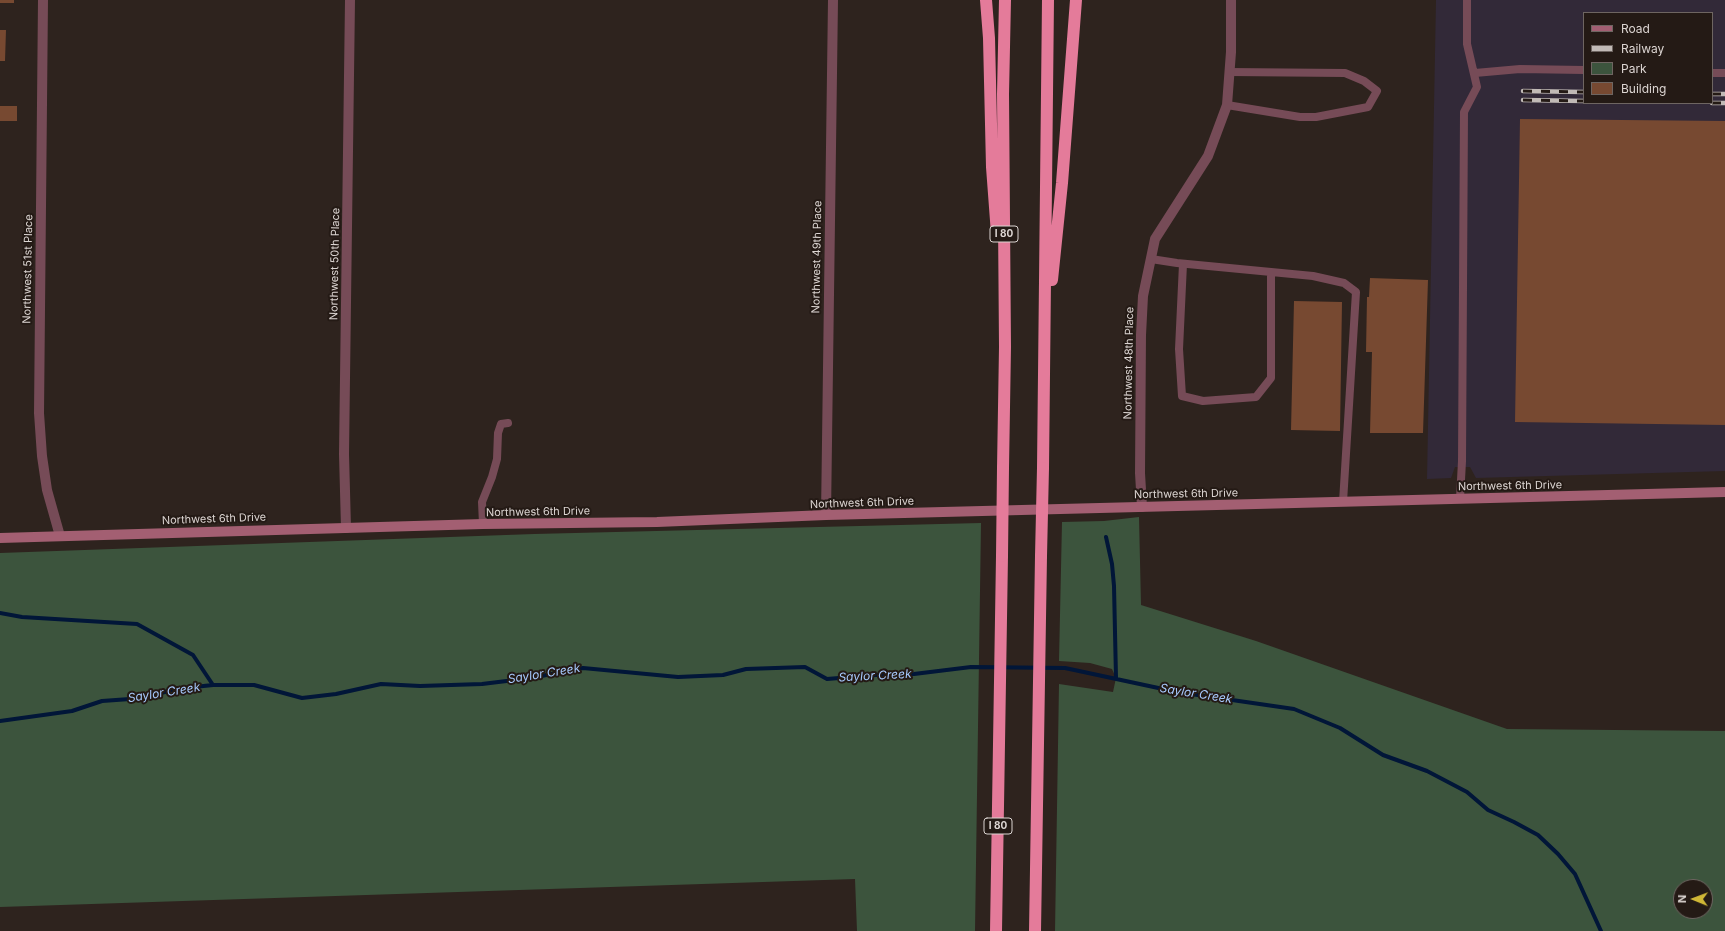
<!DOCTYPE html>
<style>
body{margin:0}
#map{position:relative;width:1725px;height:931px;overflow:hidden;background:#2e231e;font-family:Inter,sans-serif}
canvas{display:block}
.legend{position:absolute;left:1583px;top:12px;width:130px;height:92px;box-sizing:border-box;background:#241a15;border:1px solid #6e6561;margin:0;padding:5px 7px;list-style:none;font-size:12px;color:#dcd5d2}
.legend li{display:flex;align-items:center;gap:8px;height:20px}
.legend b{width:20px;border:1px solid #6e6561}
.north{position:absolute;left:1673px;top:879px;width:40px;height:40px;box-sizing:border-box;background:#241a15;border:1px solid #6e6561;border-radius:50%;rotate:271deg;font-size:11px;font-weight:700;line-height:16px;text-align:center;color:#dcd5d2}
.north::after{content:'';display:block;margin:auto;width:14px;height:18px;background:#d0b736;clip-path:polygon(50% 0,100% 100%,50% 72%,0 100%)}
</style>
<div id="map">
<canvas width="1725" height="931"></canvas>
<ul class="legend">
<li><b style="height:5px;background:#a35f72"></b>Road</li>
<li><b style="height:5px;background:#c1bab6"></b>Railway</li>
<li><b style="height:11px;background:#3c543d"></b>Park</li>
<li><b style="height:11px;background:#774931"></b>Building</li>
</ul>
<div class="north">N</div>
</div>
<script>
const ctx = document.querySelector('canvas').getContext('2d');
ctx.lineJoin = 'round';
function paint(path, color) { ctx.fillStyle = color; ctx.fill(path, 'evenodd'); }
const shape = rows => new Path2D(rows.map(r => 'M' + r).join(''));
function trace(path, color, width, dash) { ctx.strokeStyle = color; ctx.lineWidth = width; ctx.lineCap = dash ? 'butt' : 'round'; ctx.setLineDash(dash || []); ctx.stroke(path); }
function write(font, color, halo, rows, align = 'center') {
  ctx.font = font + ' Inter,sans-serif'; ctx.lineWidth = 4; ctx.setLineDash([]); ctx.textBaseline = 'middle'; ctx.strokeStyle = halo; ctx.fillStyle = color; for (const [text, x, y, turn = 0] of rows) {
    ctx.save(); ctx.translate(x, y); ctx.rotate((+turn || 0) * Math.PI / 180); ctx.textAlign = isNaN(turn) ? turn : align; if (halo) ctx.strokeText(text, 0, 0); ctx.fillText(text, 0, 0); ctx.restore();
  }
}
const industrial = shape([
 [1436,0,1725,0,1725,471,1476,478,1470,467,1455,467,1451,478,1427,479],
 [1584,13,1712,13,1712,103,1584,103]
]);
const green = shape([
 [1139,517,1141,605,1256,641,1507,729,1725,731,1725,931,1055,931,1059,684,1113,692,1116,678,1112,669,1090,663,1059,661,1062,522,1104,521],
 [1681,887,1705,887,1705,911,1681,911],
 [981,523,975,931,857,931,855,879,0,907,0,553,534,534]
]);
const stream = shape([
 [1106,537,1112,564,1114,586,1116,678],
 [0,613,22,617,137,624,193,655,213,685],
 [0,721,72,711,102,701,144,698,175,689,213,685,254,685,302,698,336,694,381,684,420,686,482,684,531,678,583,668,678,677,723,675,746,669,805,667,827,679,876,675,914,674,971,667,1065,668,1177,692,1294,709,1340,728,1383,755,1427,771,1467,792,1488,810,1514,822,1538,835,1558,854,1575,874,1601,931]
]);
const building = shape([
 [0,0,14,0,14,3,0,3],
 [0,30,6,30,5,61,0,61],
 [0,106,17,106,17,121,0,121],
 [1520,119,1725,121,1725,425,1515,422],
 [1370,278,1428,280,1423,433,1370,433,1372,352,1366,352,1367,297,1369,297],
 [1294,301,1342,302,1340,431,1291,430]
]);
const service = shape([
 [1475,73,1520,69,1584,70],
 [1712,73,1725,73],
 [1227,105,1300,117,1316,117,1368,107,1377,91,1364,81,1345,73,1229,72],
 [1151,259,1177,263,1313,276,1344,283,1356,292,1343,502],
 [1183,264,1179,349,1182,396,1203,401,1256,397,1271,378,1271,272],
 [1460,499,1462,461,1464,112,1477,87,1467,44,1467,0],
 [483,524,482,502,492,477,497,459,498,433,501,424,508,423]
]);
const minor = shape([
 [43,0,39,413,42,456,47,490,60,536],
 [1142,507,1140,473,1141,335,1143,296,1155,239,1208,156,1227,105,1231,52,1231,0],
 [826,515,833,0],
 [346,528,344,454,350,0]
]);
const secondary = shape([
 [0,538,483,524,657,522,826,515,1725,492]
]);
const motorway = shape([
 [986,0,989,38,992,167,997,234],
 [1052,280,1062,183,1076,0],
 [1003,468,1005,347,1003,94,1005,0],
 [1043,468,1048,0],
 [996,931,1002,556],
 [1035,931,1041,556]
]);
const rail = shape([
 [1523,91,1584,92],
 [1712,94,1725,94],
 [1523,100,1584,101],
 [1712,103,1725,103]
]);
const motorwayBridge = shape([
 [1002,556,1003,468],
 [1041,556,1043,468]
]);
const shields = [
 [1004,234,28],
 [998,826,28]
];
const shieldNames = [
 ["I 80",1004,234],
 ["I 80",998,826]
];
const streetNames = [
 ["Northwest 49th Place",817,257,-89],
 ["Northwest 50th Place",335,264,-89],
 ["Northwest 51st Place",28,269,-89],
 ["Northwest 48th Place",1129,363,-89],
 ["Northwest 6th Drive",1510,486,-1],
 ["Northwest 6th Drive",1186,494,-1],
 ["Northwest 6th Drive",862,503,-2],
 ["Northwest 6th Drive",538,512,-1],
 ["Northwest 6th Drive",214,519,-2]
];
const waterNames = [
 ["Saylor Creek",544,674,-9],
 ["Saylor Creek",875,676,-3],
 ["Saylor Creek",164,693,-9],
 ["Saylor Creek",1196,694,9]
];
paint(industrial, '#322938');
paint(green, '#3c543d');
trace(stream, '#011638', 4);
paint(building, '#774931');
trace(service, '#764b57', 8);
trace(minor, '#764b57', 10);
trace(secondary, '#a35f72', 10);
trace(motorway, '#e47b9a', 12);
trace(rail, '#c1bab6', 4.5);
trace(rail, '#241a15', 3, [9]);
trace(motorwayBridge, '#e47b9a', 12);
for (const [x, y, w] of shields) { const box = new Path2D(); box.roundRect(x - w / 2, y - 8, w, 16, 3); ctx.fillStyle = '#241a15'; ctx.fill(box); trace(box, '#dcd5d2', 1); }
write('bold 10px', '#dcd5d2', null, shieldNames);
write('11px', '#dcd5d2', '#241a15', streetNames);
write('italic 12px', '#a7cafe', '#241a15', waterNames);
</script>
